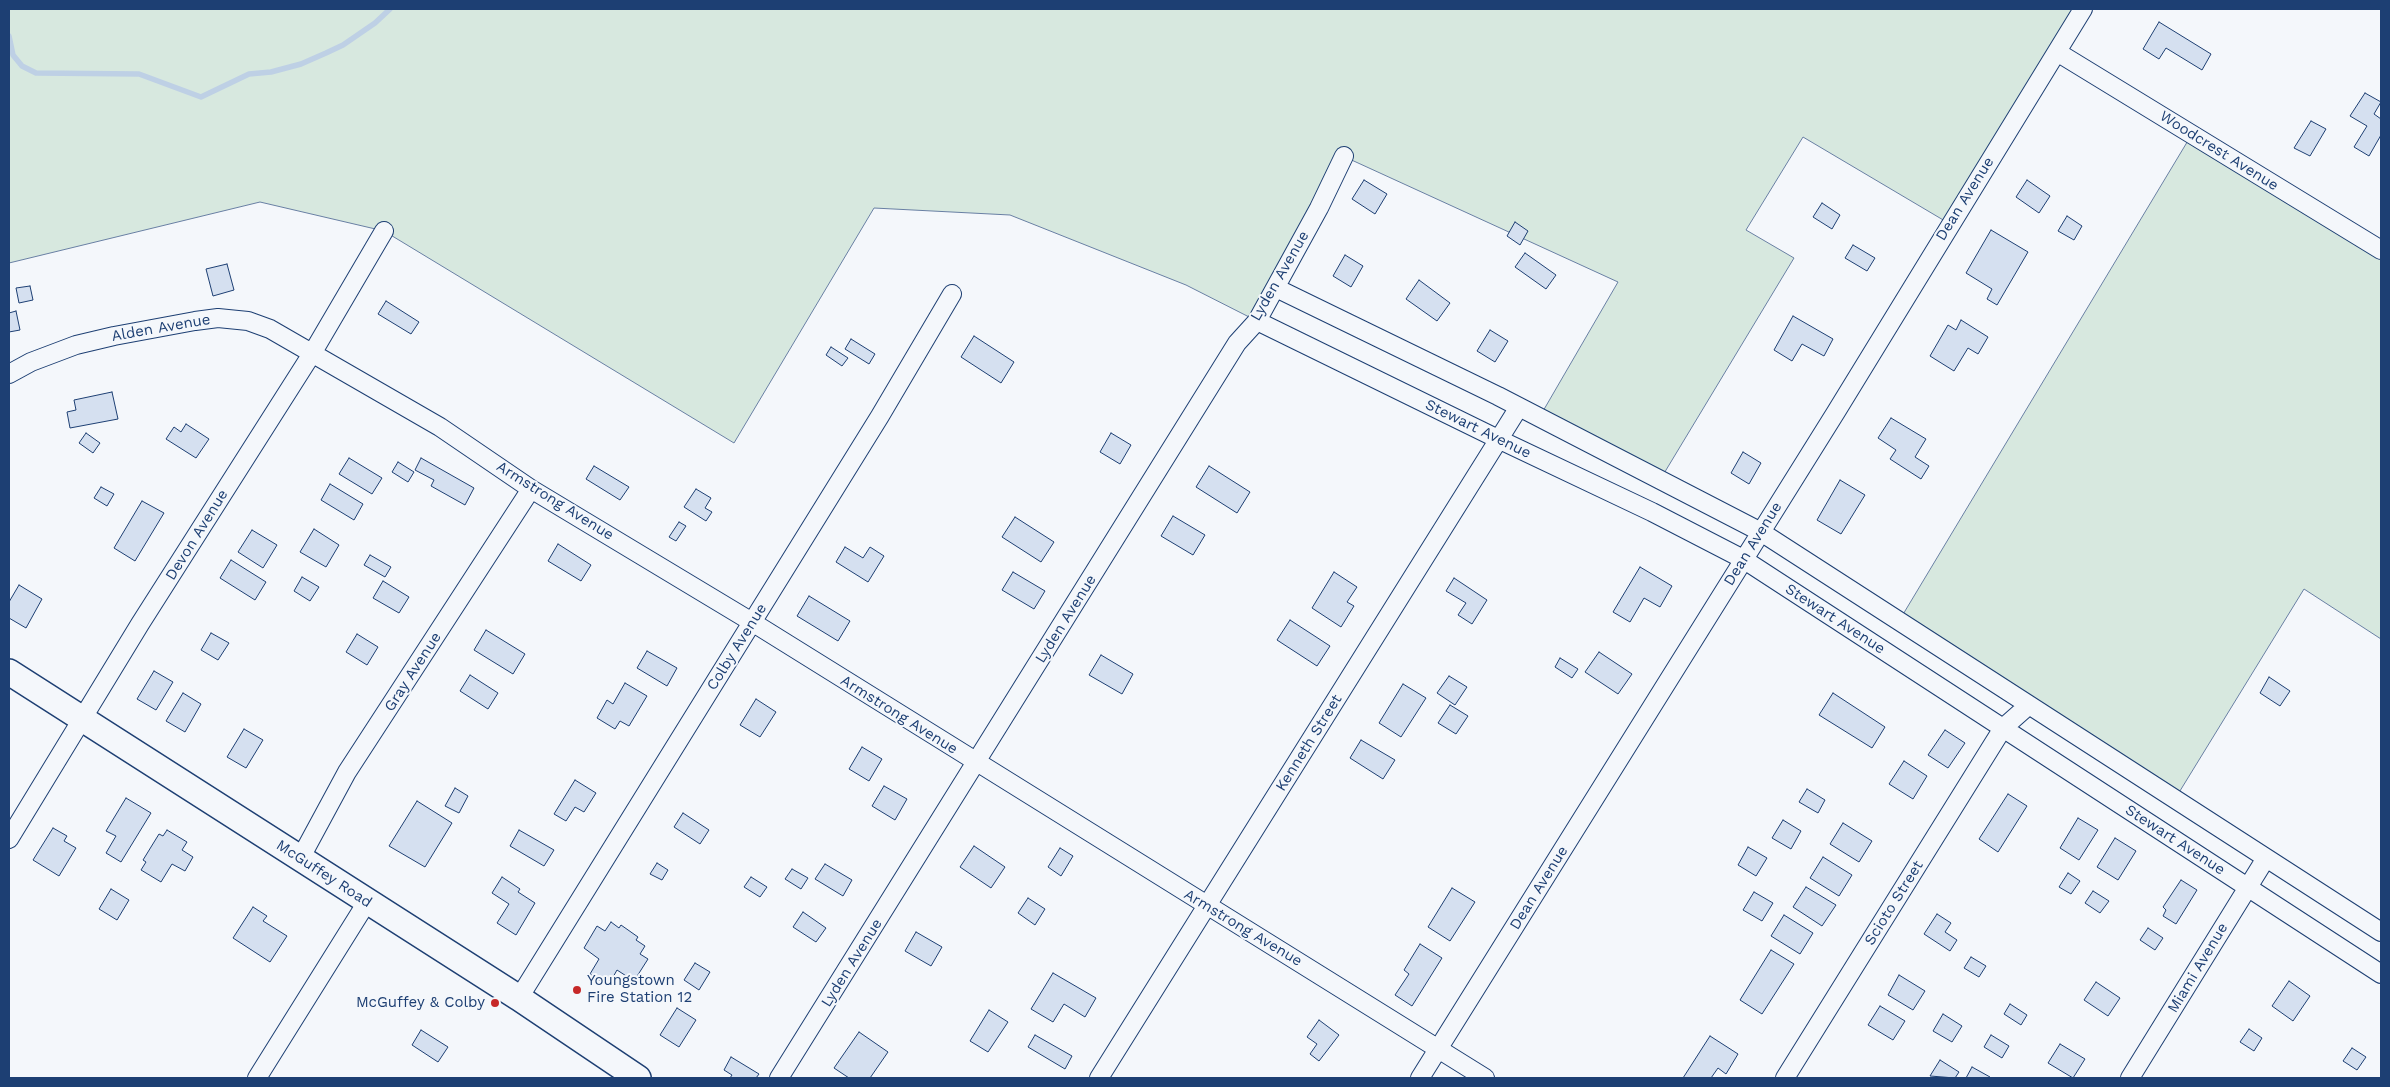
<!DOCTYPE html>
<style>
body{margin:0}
#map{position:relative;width:2390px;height:1087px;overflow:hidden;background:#f4f7fb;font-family:"Work Sans",sans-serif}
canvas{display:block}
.frame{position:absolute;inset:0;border:10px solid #1d3f73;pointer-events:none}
</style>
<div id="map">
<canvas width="2390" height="1087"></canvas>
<div class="frame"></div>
</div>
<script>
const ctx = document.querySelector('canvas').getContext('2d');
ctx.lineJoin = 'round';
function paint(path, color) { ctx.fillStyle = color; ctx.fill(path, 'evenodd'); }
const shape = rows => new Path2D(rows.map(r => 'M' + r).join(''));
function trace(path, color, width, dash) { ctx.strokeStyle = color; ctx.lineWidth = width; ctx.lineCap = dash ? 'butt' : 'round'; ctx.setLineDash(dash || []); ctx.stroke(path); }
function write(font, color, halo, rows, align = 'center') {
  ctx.font = font + ' "Work Sans",sans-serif'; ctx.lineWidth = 4; ctx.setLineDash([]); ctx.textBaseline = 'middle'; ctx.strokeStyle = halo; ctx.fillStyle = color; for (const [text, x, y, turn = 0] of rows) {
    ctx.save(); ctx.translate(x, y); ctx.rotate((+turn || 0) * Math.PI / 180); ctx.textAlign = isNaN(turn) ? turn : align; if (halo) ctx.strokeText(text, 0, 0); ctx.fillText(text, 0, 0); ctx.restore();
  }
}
const green = shape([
 [9,9,2083,9,1950,224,1803,137,1746,230,1794,258,1660,480,1539,418,1618,282,1345,157,1257,321,1186,285,1010,215,874,208,734,443,384,231,260,202,9,263,9,9],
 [2192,134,2381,250,2381,639,2304,589,2175,799,1899,621,2192,134]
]);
const stream = shape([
 [9,36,13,55,22,66,36,73,139,74,201,97,249,74,271,72,301,64,326,53,343,45,375,23,390,9]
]);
const building = shape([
 [2159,22,2211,54,2202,70,2166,48,2159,59,2143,49,2159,22],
 [2365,93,2381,102,2374,114,2381,119,2381,135,2369,156,2354,147,2367,126,2350,116,2365,93],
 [2311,121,2326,129,2310,156,2294,148,2311,121],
 [1364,180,1387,194,1375,214,1352,199,1364,180],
 [2027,180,2050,196,2039,213,2016,197,2027,180],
 [1822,203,1840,215,1832,229,1813,217,1822,203],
 [2067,216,2082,226,2074,240,2058,231,2067,216],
 [1515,222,1528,231,1520,245,1507,236,1515,222],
 [1991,230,2028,252,1997,305,1987,299,1992,289,1966,273,1991,230],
 [1853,245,1875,258,1867,271,1845,258,1853,245],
 [1525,253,1556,275,1546,289,1515,267,1525,253],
 [1345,255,1363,266,1351,287,1333,276,1345,255],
 [227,264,234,290,213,296,206,269,227,264],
 [1419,280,1450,303,1437,321,1406,299,1419,280],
 [30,286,33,300,19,303,16,288,30,286],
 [386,301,419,322,411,334,378,314,386,301],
 [16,311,20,330,9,332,9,313,16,311],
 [1793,316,1833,339,1824,356,1802,344,1792,361,1774,350,1793,316],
 [1961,320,1988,337,1978,354,1968,348,1954,371,1930,356,1948,325,1956,330,1961,320],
 [1490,330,1508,341,1495,362,1477,351,1490,330],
 [974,336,1014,362,1001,383,961,357,974,336],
 [851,339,875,354,869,364,845,349,851,339],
 [831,347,848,358,842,366,826,355,831,347],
 [112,392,118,419,70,428,67,412,76,410,74,400,112,392],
 [1891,418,1926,439,1915,457,1929,466,1921,479,1890,459,1896,450,1878,438,1891,418],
 [186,424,209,439,196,458,166,439,174,427,181,432,186,424],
 [86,433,100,443,93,453,79,443,86,433],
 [1111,433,1131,445,1120,464,1100,452,1111,433],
 [1743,452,1761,463,1749,484,1731,473,1743,452],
 [349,458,382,478,372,494,339,474,349,458],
 [421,458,474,488,465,505,431,486,434,480,415,470,421,458],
 [398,462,414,472,408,482,392,472,398,462],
 [594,466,629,487,620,500,586,479,594,466],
 [1209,466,1250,492,1237,513,1196,487,1209,466],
 [1840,480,1865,495,1841,534,1817,520,1840,480],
 [330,484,363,504,354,520,321,500,330,484],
 [101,487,114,494,107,506,94,498,101,487],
 [696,489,711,498,705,508,712,512,706,521,684,507,696,489],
 [142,501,164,513,135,561,114,548,142,501],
 [1173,516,1205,535,1193,555,1161,536,1173,516],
 [1015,517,1054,542,1041,562,1002,537,1015,517],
 [679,522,686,526,676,541,669,537,679,522],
 [314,529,339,545,326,567,300,552,314,529],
 [252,530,277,545,263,568,238,552,252,530],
 [558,544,591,565,581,581,548,561,558,544],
 [845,547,863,558,870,547,884,556,868,582,836,562,845,547],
 [370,555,391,567,385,577,364,565,370,555],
 [231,560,266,582,255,600,220,578,231,560],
 [1640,567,1672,586,1660,607,1644,598,1630,622,1613,612,1640,567],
 [1013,572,1045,591,1034,609,1002,590,1013,572],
 [1334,572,1357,587,1347,602,1354,606,1341,627,1312,608,1334,572],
 [302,577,319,587,310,601,294,591,302,577],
 [1454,578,1487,600,1472,624,1458,615,1466,603,1446,591,1454,578],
 [383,581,409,597,399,613,373,598,383,581],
 [19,585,42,599,26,628,9,618,9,602,19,585],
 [809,596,850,621,838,641,797,616,809,596],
 [1290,620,1330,646,1317,666,1277,640,1290,620],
 [486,630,525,654,513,674,474,650,486,630],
 [211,633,229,643,218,660,201,650,211,633],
 [357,634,378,647,367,665,346,652,357,634],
 [647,651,677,668,667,686,637,668,647,651],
 [1599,652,1632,674,1618,694,1585,672,1599,652],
 [1101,655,1133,674,1122,694,1089,675,1101,655],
 [1560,658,1578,669,1572,678,1555,667,1560,658],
 [154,671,173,682,156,710,137,699,154,671],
 [470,675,498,693,488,709,460,691,470,675],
 [1449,676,1467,687,1455,705,1437,693,1449,676],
 [2269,677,2290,691,2280,706,2260,693,2269,677],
 [625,683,647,696,629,726,620,721,615,729,597,718,607,700,613,704,625,683],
 [1403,684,1426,698,1401,737,1379,723,1403,684],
 [183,693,201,704,185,732,166,721,183,693],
 [1833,693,1885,727,1872,748,1819,715,1833,693],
 [756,699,776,712,760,737,740,725,756,699],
 [1450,705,1468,716,1456,734,1438,723,1450,705],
 [244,729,263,740,246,768,227,757,244,729],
 [1945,730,1965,743,1948,768,1928,755,1945,730],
 [1361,740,1395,760,1383,779,1350,758,1361,740],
 [862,747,882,759,869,781,849,769,862,747],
 [1904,761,1927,776,1913,799,1889,784,1904,761],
 [575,780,596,793,584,812,575,807,566,821,554,814,575,780],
 [884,786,907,799,895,820,872,806,884,786],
 [455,788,468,796,459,813,445,806,455,788],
 [1807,789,1825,800,1818,813,1799,802,1807,789],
 [2008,794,2027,806,1998,852,1979,839,2008,794],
 [126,798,151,813,121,862,106,853,116,836,106,831,126,798],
 [417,801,452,823,425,867,389,846,417,801],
 [683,813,709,830,700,844,674,827,683,813],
 [2078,818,2098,830,2079,860,2060,848,2078,818],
 [1783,820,1801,831,1791,849,1772,838,1783,820],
 [1843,823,1872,841,1859,862,1830,844,1843,823],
 [53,828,67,836,64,841,76,848,59,876,33,860,53,828],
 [167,830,187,842,182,850,193,857,185,871,172,864,161,882,141,870,146,862,143,860,159,834,163,836,167,830],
 [519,830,554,850,544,866,510,846,519,830],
 [2115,838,2136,851,2118,880,2097,867,2115,838],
 [974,846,1005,867,991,888,960,867,974,846],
 [1748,847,1767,858,1756,876,1738,865,1748,847],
 [1060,848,1073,856,1061,876,1048,867,1060,848],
 [1823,857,1852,875,1839,896,1810,878,1823,857],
 [657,863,668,870,662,880,650,874,657,863],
 [825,864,852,880,843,896,815,879,825,864],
 [792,869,808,878,801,889,785,879,792,869],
 [2068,873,2080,881,2071,894,2059,887,2068,873],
 [502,877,520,889,518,892,535,903,516,935,497,923,509,904,492,893,502,877],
 [751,877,767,887,760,897,744,887,751,877],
 [2181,880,2197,890,2176,924,2163,916,2166,910,2163,907,2181,880],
 [1806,887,1836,905,1822,926,1793,907,1806,887],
 [1452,888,1475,902,1450,941,1428,927,1452,888],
 [111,889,129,900,117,920,99,909,111,889],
 [2093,891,2109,901,2100,913,2085,903,2093,891],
 [1754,892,1773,903,1762,921,1743,910,1754,892],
 [1028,898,1045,909,1035,925,1018,913,1028,898],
 [253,907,267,916,263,921,287,936,270,962,233,938,253,907],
 [803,912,826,928,816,942,793,927,803,912],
 [1937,914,1951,923,1945,932,1957,940,1950,951,1924,934,1937,914],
 [1784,915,1813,933,1800,954,1771,936,1784,915],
 [611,922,619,928,621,925,638,937,636,940,645,946,640,954,648,959,634,981,617,970,608,986,590,974,599,959,584,948,597,926,605,931,611,922],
 [2148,928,2163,938,2155,950,2140,940,2148,928],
 [916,932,942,947,931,966,905,951,916,932],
 [1420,944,1442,958,1412,1006,1395,995,1409,974,1404,970,1420,944],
 [1771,950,1794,964,1762,1014,1740,1000,1771,950],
 [1971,957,1986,966,1979,977,1964,968,1971,957],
 [695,963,710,972,699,990,684,980,695,963],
 [1053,973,1096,998,1085,1017,1064,1004,1053,1022,1031,1009,1053,973],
 [1899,975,1925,991,1913,1010,1888,995,1899,975],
 [2289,981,2310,996,2293,1021,2272,1006,2289,981],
 [2096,982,2120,998,2108,1016,2084,1000,2096,982],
 [2010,1004,2027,1015,2021,1025,2004,1014,2010,1004],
 [1880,1006,1905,1021,1893,1040,1868,1025,1880,1006],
 [677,1008,696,1020,679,1047,660,1035,677,1008],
 [989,1010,1008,1022,988,1052,970,1041,989,1010],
 [1943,1014,1962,1026,1952,1042,1933,1031,1943,1014],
 [1319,1020,1339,1035,1319,1061,1310,1054,1317,1044,1307,1037,1319,1020],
 [2249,1029,2262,1038,2254,1051,2240,1042,2249,1029],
 [421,1030,448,1047,438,1062,412,1045,421,1030],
 [859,1032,888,1052,870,1078,849,1078,834,1068,859,1032],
 [1035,1035,1072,1056,1065,1069,1028,1047,1035,1035],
 [1991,1035,2009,1046,2002,1058,1984,1047,1991,1035],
 [1710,1036,1738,1054,1726,1074,1718,1068,1711,1078,1683,1078,1710,1036],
 [2060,1044,2085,1059,2073,1078,2048,1063,2060,1044],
 [2352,1048,2366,1057,2357,1070,2343,1061,2352,1048],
 [731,1057,759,1074,756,1078,730,1078,732,1075,724,1070,731,1057],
 [1940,1060,1959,1072,1955,1078,1930,1076,1940,1060],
 [1972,1067,1990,1077,1990,1078,1966,1078,1972,1067]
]);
const street = shape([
 [2057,52,2381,250],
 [1276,288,1498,396,1761,532,2381,932],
 [1257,321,1498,439,1652,512,1743,559,2381,974],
 [9,374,31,362,76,345,114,336,195,321,218,318,248,321,270,329,440,427,531,489,752,622,1485,1078],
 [9,839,140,624,313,352,384,231],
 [300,859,347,772,531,489],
 [519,998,880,416,952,294],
 [257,1078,367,902],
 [779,1078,1237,343,1257,321,1319,208,1344,156],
 [1099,1078,1519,407],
 [1420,1078,1836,412,2083,9],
 [1785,1078,2003,728,2029,705],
 [2130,1078,2266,858]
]);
const secondary = shape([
 [9,672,519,998,638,1078]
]);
const markers = [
 [577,990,5,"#c62828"],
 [495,1003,5,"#c62828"]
];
const streetNames = [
 ["Woodcrest Avenue",2219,151,32],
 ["Dean Avenue",1965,199,-58],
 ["Lyden Avenue",1280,276,-60],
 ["Alden Avenue",161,328,-10],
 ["Stewart Avenue",1478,429,26],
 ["Armstrong Avenue",555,501,32],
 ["Devon Avenue",197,535,-58],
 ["Dean Avenue",1753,544,-58],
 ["Lyden Avenue",1066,619,-58],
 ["Stewart Avenue",1835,619,33],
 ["Colby Avenue",737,647,-58],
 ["Gray Avenue",413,672,-57],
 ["Armstrong Avenue",899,715,32],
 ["Kenneth Street",1309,743,-58],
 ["Stewart Avenue",2175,840,33],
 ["McGuffey Road",324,874,33],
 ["Dean Avenue",1539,888,-58],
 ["Scioto Street",1894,903,-58],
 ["Armstrong Avenue",1243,928,31],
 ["Lyden Avenue",852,963,-58],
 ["Miami Avenue",2198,968,-59]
];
const poiNames = [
 ["Youngstown",587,981],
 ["Fire Station 12",587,998],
 ["McGuffey & Colby",485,1003,"right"]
];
paint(green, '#d7e8df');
trace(green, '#687fa3', 1);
trace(stream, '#bed0e5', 5.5);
paint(building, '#d5e0f0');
trace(building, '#1d3f73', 1);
trace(street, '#1d3f73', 20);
trace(secondary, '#1d3f73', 28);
trace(street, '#f4f7fb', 18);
trace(secondary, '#f4f7fb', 25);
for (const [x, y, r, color] of markers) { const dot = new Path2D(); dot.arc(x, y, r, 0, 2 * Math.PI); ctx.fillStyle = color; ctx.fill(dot); trace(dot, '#f4f7fb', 2); }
write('15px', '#1d3f73', '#f4f7fb', streetNames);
write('15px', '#1d3f73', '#f4f7fb', poiNames, 'left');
</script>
